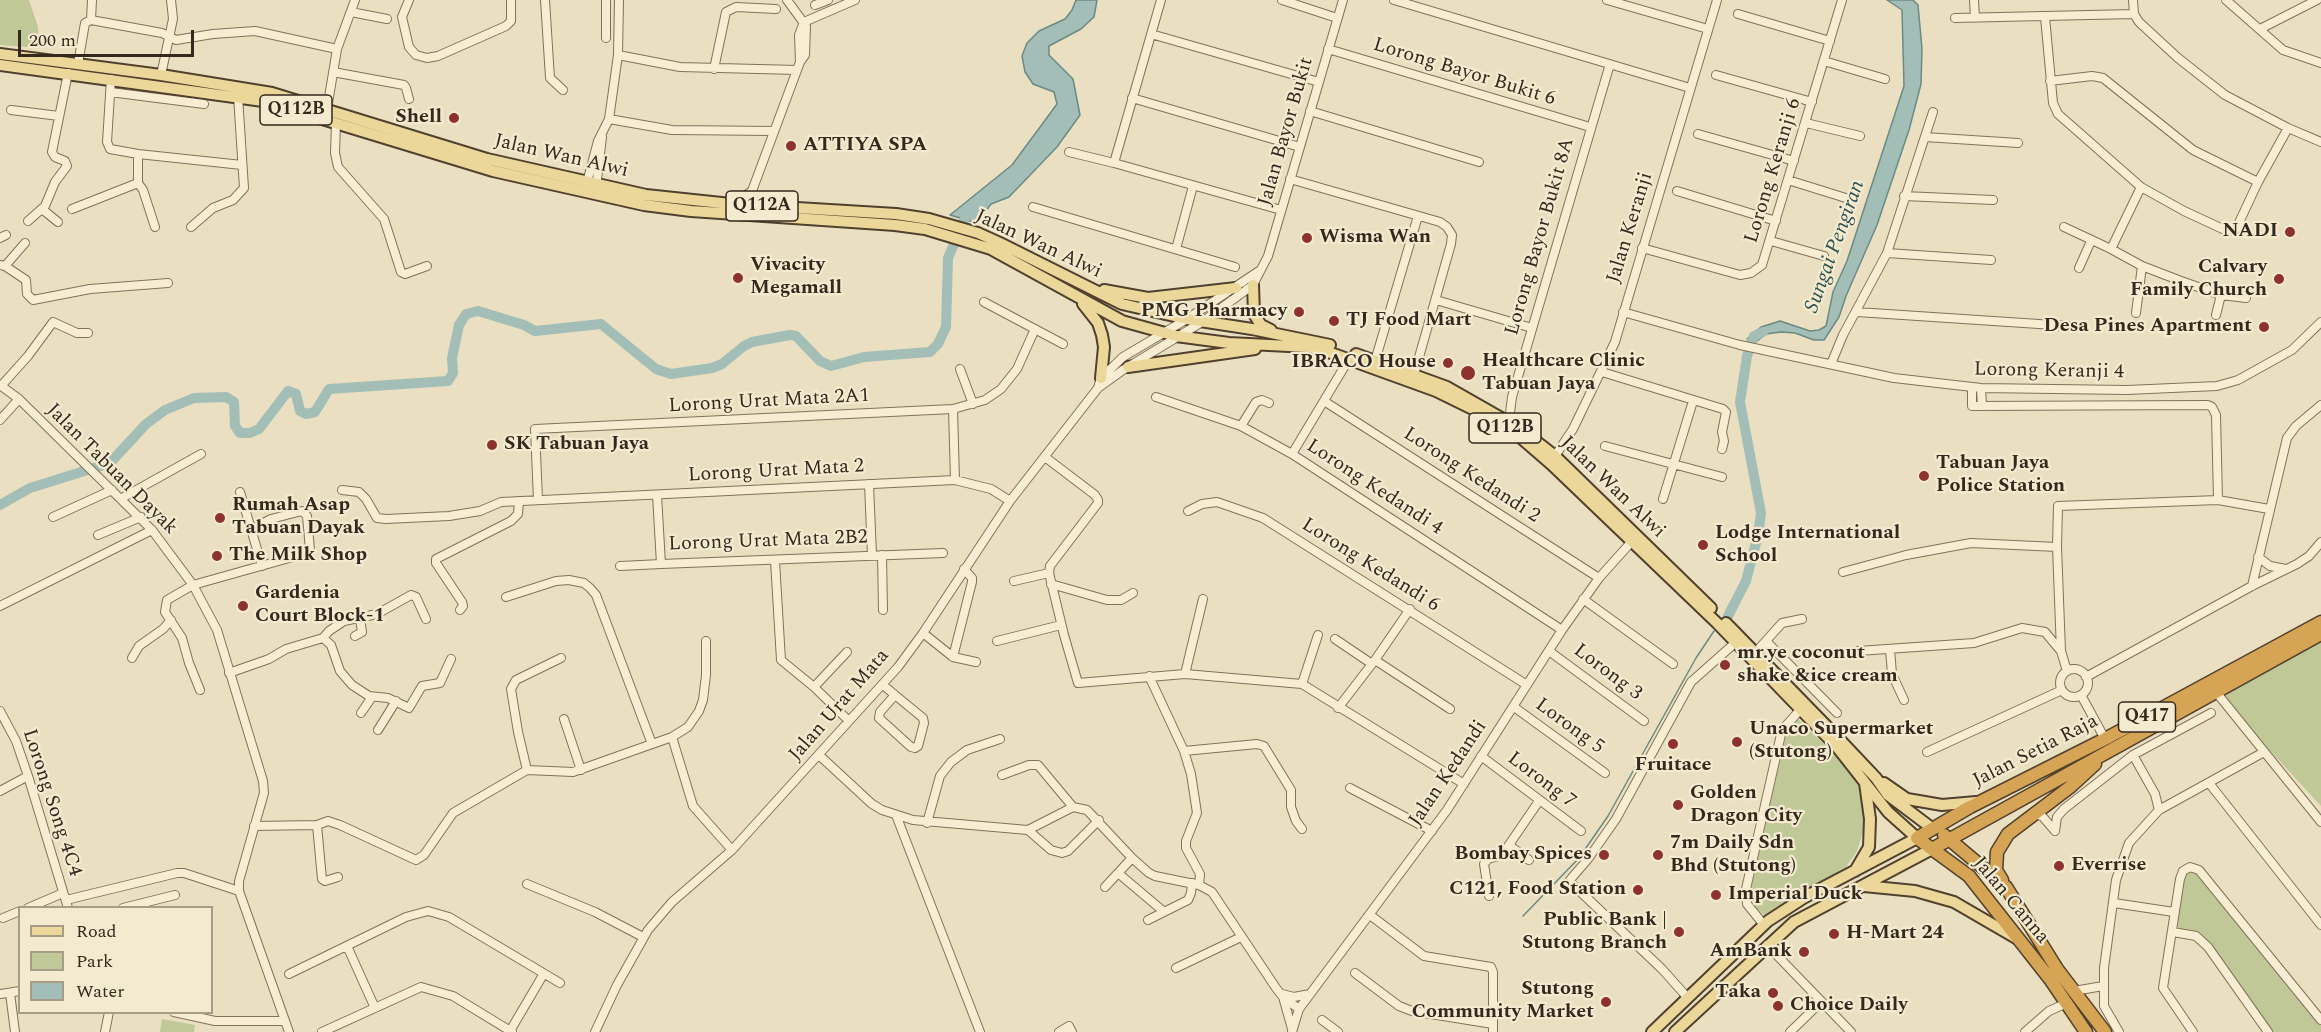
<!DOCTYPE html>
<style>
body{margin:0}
#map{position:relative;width:2321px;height:1032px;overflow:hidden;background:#eae0c1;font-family:Spectral,serif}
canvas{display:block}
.legend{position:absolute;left:18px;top:906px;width:195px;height:108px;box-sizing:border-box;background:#f3ead0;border:2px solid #a69d88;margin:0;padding:8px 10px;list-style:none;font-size:18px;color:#33291d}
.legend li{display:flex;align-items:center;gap:12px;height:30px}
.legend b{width:30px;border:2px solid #a69d88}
.scale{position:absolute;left:18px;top:30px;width:176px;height:27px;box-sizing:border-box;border:3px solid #33291d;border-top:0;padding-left:8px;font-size:18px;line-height:21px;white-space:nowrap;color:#33291d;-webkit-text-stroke:4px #f3ead0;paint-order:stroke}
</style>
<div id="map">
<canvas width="2321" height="1032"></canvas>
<ul class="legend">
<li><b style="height:8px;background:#ecd79a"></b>Road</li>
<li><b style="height:16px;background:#bfc896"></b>Park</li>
<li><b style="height:16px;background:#a3bdb7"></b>Water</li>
</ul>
<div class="scale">200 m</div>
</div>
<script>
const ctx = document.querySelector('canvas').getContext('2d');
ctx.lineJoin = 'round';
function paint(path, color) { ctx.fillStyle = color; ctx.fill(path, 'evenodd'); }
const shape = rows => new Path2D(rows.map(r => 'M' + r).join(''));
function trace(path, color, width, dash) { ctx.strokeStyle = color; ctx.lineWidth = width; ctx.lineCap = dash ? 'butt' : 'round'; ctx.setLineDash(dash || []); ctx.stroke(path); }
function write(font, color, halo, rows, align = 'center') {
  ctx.font = font + ' Spectral,serif'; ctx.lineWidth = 4.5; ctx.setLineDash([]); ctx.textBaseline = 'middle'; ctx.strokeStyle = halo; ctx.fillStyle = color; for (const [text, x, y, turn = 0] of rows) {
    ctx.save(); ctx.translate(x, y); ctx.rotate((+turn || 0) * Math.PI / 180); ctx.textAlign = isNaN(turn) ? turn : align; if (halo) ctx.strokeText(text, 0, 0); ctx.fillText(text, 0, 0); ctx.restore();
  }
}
const green = shape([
 [0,0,29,0,38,27,38,48,0,45],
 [2321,642,2321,806,2216,692],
 [1797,718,1841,761,1858,782,1862,794,1866,817,1864,829,1857,851,1846,867,1765,916,1753,905,1750,892,1786,734,1788,727],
 [2191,871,2197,873,2321,1023,2321,1032,2270,1032,2209,946,2177,930,2181,881,2186,873],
 [162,1019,195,1025,194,1032,160,1032]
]);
const water = shape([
 [1076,0,1097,0,1094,17,1081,29,1049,46,1049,55,1073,79,1080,115,1057,147,1009,197,991,204,977,223,950,215,1012,165,1057,104,1054,92,1033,84,1025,72,1022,56,1027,43,1039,31,1065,19,1072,10,1076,0],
 [1887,0,1913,0,1918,5,1922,49,1921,84,1909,130,1877,225,1846,296,1839,317,1824,340,1814,340,1795,333,1781,332,1766,334,1757,341,1747,339,1761,327,1780,321,1810,331,1819,330,1826,326,1833,292,1847,261,1904,86,1902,10,1887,0]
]);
const stream = shape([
 [1523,916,1579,858,1608,816,1696,658,1714,631]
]);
const river = shape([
 [0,505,30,488,110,463,146,424,165,410,194,398,226,397,234,402,235,426,240,433,250,433,259,429,288,391,296,394,300,411,306,414,315,412,329,389,448,381,453,373,452,358,459,325,466,314,478,311,524,325,535,331,601,324,656,369,671,374,712,368,722,364,744,346,752,342,790,335,796,336,820,361,831,366,864,357,930,352,938,344,946,327,948,258,969,209],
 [1728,616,1746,581,1758,535,1761,513,1740,402,1747,356,1754,336,1763,332]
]);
const minor = shape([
 [409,0,402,17,409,47,416,55,427,58,438,56,506,26,511,21,511,0],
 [545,0,550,78,563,90],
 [1282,0,1337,18],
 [1394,0,1690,88],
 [1607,0,1708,29],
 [1974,0,1975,18],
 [2133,0,2134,14,2139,22,2178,58,2225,95,2288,128,2321,142],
 [2226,0,2283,50,2321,63],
 [815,5,828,0],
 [351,12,387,19],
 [1738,14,1830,41],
 [2045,17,2053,103,2058,114,2141,187,2184,211,2225,230,2229,231,2236,229,2258,182,2288,128],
 [1955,18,2134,14],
 [91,20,92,0],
 [2260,29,2317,0],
 [1151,34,1319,82],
 [606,38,606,0],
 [1328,49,1590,127],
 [618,55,680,67,797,70],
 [1824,61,1885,79],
 [800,62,799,35,804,22,855,0],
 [78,64,85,23,91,20,162,33,176,40,213,34,255,31,337,49],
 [714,69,726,12,736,7,776,9],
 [333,72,404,85,406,88,409,99],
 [161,75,173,19,171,0],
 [1716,75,1812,102],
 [111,79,107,142,110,149,138,154,242,165],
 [2050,81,2092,76,2103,78,2193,150,2258,182],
 [110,92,204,104],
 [1132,98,1300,147],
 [327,109,337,49,355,0],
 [11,110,59,116],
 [1310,111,1479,162],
 [609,119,672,130,774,131],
 [336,123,335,153,338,167,384,219,401,272,405,274,427,266],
 [1806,123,1860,136],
 [1698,134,1794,161],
 [1925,137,2018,143],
 [1069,152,1114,163,1281,210],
 [138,154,138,183,143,190,155,227],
 [1114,163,1161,0],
 [1290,179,1440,222,1447,227,1452,235,1451,244,1414,375],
 [1788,180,1849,199],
 [586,186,598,141,609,119,618,55,619,0],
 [596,188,602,137],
 [1677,191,1776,221],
 [1904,196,1993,200],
 [734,203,752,191,800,62,805,55,806,26,787,0],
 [1033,207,1235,267],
 [42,209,58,222],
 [72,209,138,183],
 [28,221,45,206,55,182,67,166,65,161,55,157,52,152,68,73],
 [191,227,213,208,233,200,244,188,238,96],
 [2064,227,2111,249,2141,187],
 [0,238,6,235],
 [1771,241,1824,256],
 [1642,248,1740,275,1751,273,1762,265,1842,0],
 [1176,249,1193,186],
 [2111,249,2142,266,2181,281,2221,295,2246,298],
 [1887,253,1991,260],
 [0,265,5,266,26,280,27,294,33,300,90,289,168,283],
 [5,266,25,243],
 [2079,268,2091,241],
 [1436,300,1532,328],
 [984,302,1063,344],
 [1623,312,1740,345,1894,378,1981,388,2127,390,2217,386,2238,380,2292,350,2321,322],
 [1857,312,2069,326],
 [2136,313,2142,266],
 [2216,315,2221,295],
 [1375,361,1418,216],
 [1831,364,1843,335,1887,253,1933,112],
 [960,369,973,404],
 [1602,372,1723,409,1726,412,1722,432,1724,441,1722,449],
 [0,385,19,399,152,530,193,585,217,630,263,781,264,793,239,881,239,891,289,1032],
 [1,386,28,356,53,322,77,333,88,333],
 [1972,387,1972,406,2208,405,2212,407,2216,415,2218,500],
 [1098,388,1123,370,1202,322,1253,285,1268,256,1343,0],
 [1981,388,1982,406],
 [1156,397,1241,426,1292,454,1562,630],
 [1324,401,1599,578],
 [953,409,955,480],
 [0,420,19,399],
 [1509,421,1512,397,1610,64],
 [1241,426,1256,402,1262,400,1269,403],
 [1605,446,1722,477],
 [1292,454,1349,359],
 [1555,456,1573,429,1615,342,1717,0],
 [1045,457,1095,495,1098,500,1098,503,1050,566,1049,573,1064,635,1078,683,1185,674,1302,684,1464,784],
 [869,484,872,555],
 [342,490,359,492,366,499,377,518,386,519,449,516,480,511,501,502,955,480,991,489,1010,501],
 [240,492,262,566],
 [657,495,661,564,943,553],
 [122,498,201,454],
 [1663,499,1693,401],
 [538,500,535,429,953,409,985,400,1001,389,1017,369,1035,329],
 [1188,511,1202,504,1217,502,1263,518,1527,685],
 [53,517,112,490],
 [98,535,141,517],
 [882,555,883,610],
 [2258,557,2270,566,2286,569],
 [775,561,781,660,814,687,849,721],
 [620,566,661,564],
 [1843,572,1906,555,1971,543,2057,547],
 [1014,581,1049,573],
 [1051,584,1107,600,1121,600,1133,593],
 [2252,586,2287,438,2296,426,2321,405],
 [506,597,556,581,569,580,584,583,590,588,596,595,652,744],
 [1583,599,1673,664],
 [0,606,152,530],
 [1410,609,1375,660,1450,709],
 [460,610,463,606,462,602,436,563,436,559,511,521,518,514,519,501],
 [923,633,953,657,976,662],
 [355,636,362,632,360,619],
 [323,638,329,631,344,621,377,614,411,595,416,597,426,619],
 [1335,639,1372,664],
 [997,641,1061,625],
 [1766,641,1837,713],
 [1890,649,1892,674,1904,700],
 [1549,651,1644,721],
 [1858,651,1974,643,2022,628,2045,632,2060,650],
 [1756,652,1782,623,1802,619],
 [953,657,972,582,972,578,964,569],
 [132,658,139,646,163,629,171,620],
 '2060 683a14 14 0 1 1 28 0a14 14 0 1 1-28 0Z',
 [2067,671,2061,651,2057,547,2058,506,2218,500,2269,509],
 [229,673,269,659,286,649,323,638,331,645,340,671,352,685,369,696,388,698,409,708,422,686,440,683,451,659],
 [1185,674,1203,599],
 [1149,676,1184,751,1191,774,1197,813,1186,841,1186,848,1200,874,1199,885],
 [2086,677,2252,586,2297,564,2309,556,2321,542],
 [1302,684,1318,635],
 [883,685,895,695,923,718,924,723,918,746,915,748,911,747,879,718,880,712,895,695],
 [814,687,847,652],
 [200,690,189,663,182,638,165,612,167,600,193,585,307,553,310,550,307,516,302,511,271,519,252,529],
 [2216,692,2321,822],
 [2081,695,2105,739],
 [1514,707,1605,773],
 [1338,708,1375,660],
 [0,711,16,741,28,776,68,908],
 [361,713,372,697],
 [564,719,581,770],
 [378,730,396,701],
 [672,737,688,727,699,711,703,700,706,675,706,641],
 [1184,751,1257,744,1264,746,1291,790,1291,807,1296,821,1302,829],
 [1927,752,2062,690],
 [819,755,872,804,882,810,913,820,1028,830,1073,807,1087,810,1132,858,1149,873,1155,876,1199,885,1212,892,1276,988,1283,997,1299,1009],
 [2133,755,2155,794,2159,810],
 [1481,756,1581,831],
 [527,770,518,732,511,689,516,680,561,658],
 [1002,775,1029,765,1038,765,1073,807],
 [2209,783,2321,925],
 [1350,788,1432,831],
 [0,791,28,776],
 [2034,814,2042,816,2055,831],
 [896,815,980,1032],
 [927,823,940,776,951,762,967,750,1000,739],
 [317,825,328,821,340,825,416,860,424,855,453,813,527,770,573,772,672,737,693,806,732,850],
 [254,826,317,825,322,879,325,881,338,877],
 [1028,830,1051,850,1062,853,1068,851,1099,820],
 [2055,831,2057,817,2064,809,2133,755,2211,713],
 [1509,845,1529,860],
 [1118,873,1163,911],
 [527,884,595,912,643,937],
 [1105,887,1132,858],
 [1489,896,1484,864,1488,859,1502,855,1539,801],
 [66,900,177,873,184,873,239,891],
 [2114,903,2174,912],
 [28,908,63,893],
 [123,908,175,895],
 [1370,915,1424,956,1491,967,1493,972,1493,1032],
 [3,918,20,911],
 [1148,920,1188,900,1191,893,1192,883],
 [1764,925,1747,904,1746,889,1782,730,1800,710],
 [2173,932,2196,936,2208,947,2268,1032],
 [1767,945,1851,1032],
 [347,946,375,1008],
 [1176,968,1241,937],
 [1355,973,1399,1006,1412,1011,1493,1024],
 [289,974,406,917,428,911,449,917,560,983],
 [2074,991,2103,986],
 [10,993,15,1032],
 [0,994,20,991],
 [1282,994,1294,997,1310,994],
 [1283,997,1292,1029],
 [1687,997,1662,969,1569,881,1588,859,1616,819,1691,682,1735,643],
 [174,1012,215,1021,285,1021],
 [1322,1020,1338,1032],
 [510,1031,543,975],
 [105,1032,109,1012],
 [322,1032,421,987,453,996,512,1032],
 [595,1032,617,985,648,930,672,902,732,850,898,667,923,633,1010,501,1098,388,1101,378,1123,357,1187,319,1259,271],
 [1059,1032,1069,1026,1072,1032],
 [1292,1032,1299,1009,1447,810,1562,630,1599,578,1634,539],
 [1790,1032,1821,1002],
 [2025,1032,2049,1011,2067,1003],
 [2119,1032,2104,1006,2104,968,2116,880,2129,843,2159,810,2264,752],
 [2193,1032,2163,988,2180,879,2183,871,2190,867,2199,870,2321,1020]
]);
const major = shape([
 [0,54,161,75,272,93,487,159,646,195,731,204,896,214,929,219,978,233,1000,243,1122,304,1187,319,1252,329,1330,345],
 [0,65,263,101,493,171,644,205,691,211,895,225,925,229,991,249,1122,321,1176,336,1229,343,1309,347,1331,353,1436,391,1487,416,1521,438,1551,464,1717,623,1837,747,1888,812,1917,838,1805,897,1768,921,1652,1032],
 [1253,285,1254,314,1261,325,1271,330],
 [1104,290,1148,298,1236,288],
 [1083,304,1098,323,1102,335,1104,347,1101,378],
 [1356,354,1447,387,1519,428,1555,456,1711,608],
 [1128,367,1255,349],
 [1726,623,1841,741,1876,778,1888,795,1933,829],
 [1884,783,1907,799,1919,801,1942,805,1976,802],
 [1855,871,1869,847,1870,819,1865,783],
 [1864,886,1915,891,1954,902,2016,938],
 [1675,1032,1794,922,1932,849]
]);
const highway = shape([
 [1944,835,2006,887,2057,969,2105,1032],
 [1932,849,2321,634],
 [2002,880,1996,870,1997,852,2008,834,2070,787,2095,764],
 [2086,1032,2050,979,1969,876,1917,838,1970,807,2105,739,2321,622]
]);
const markers = [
 [454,118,6,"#8e322e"],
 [791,146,6,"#8e322e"],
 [2290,232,6,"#8e322e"],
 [1307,238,6,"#8e322e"],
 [738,278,6,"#8e322e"],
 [2279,279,6,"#8e322e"],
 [1299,312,6,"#8e322e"],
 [1334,321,6,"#8e322e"],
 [2264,327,6,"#8e322e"],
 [1448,363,6,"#8e322e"],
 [1468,373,8,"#8e322e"],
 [492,445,6,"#8e322e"],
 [1924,476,6,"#8e322e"],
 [220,518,6,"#8e322e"],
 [1703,545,6,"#8e322e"],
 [217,556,6,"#8e322e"],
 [243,606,6,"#8e322e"],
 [1725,665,6,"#8e322e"],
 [1737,742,6,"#8e322e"],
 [1673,744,6,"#8e322e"],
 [1678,805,6,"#8e322e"],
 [1604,855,6,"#8e322e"],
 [1658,855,6,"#8e322e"],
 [2059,866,6,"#8e322e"],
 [1638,890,6,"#8e322e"],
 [1716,895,6,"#8e322e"],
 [1679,932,6,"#8e322e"],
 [1834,934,6,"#8e322e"],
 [1804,952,6,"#8e322e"],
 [1773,993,6,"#8e322e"],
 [1606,1002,6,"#8e322e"],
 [1778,1006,6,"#8e322e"]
];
const shields = [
 [296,110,72],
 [762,206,72],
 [1505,428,72],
 [2147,717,57]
];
const shieldNames = [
 ["Q112B",296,110],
 ["Q112A",762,206],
 ["Q112B",1505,428],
 ["Q417",2147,717]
];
const streetNames = [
 ["Lorong Bayor Bukit 6",1464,73,17],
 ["Jalan Bayor Bukit",1287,132,-74],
 ["Jalan Wan Alwi",561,157,13],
 ["Lorong Keranji 6",1774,171,-73],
 ["Jalan Keranji",1631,228,-73],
 ["Lorong Bayor Bukit 8A",1541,237,-74],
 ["Jalan Wan Alwi",1038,245,25],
 ["Lorong Keranji 4",2049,372,1],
 ["Lorong Urat Mata 2A1",769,402,-3],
 ["Jalan Tabuan Dayak",111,470,45],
 ["Lorong Urat Mata 2",776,472,-3],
 ["Lorong Kedandi 2",1471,476,33],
 ["Lorong Kedandi 4",1374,488,33],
 ["Jalan Wan Alwi",1612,488,44],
 ["Lorong Urat Mata 2B2",768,542,-2],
 ["Lorong Kedandi 6",1370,566,32],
 ["Lorong 3",1607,673,37],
 ["Jalan Urat Mata",840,706,-49],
 ["Lorong 5",1569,727,36],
 ["Jalan Setia Raja",2036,752,-27],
 ["Jalan Kedandi",1449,774,-56],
 ["Lorong 7",1541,781,37],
 ["Lorong Song 4C4",51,803,72],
 ["Jalan Canna",2010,901,50]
];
const poiNames = [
 ["Shell",442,118,"right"],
 ["ATTIYA SPA",803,146],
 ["NADI",2278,232,"right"],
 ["Wisma Wan",1319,238],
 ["Vivacity",750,266],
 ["Megamall",750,289],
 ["Calvary",2267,268,"right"],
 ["Family Church",2267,291,"right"],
 ["PMG Pharmacy",1287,312,"right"],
 ["TJ Food Mart",1346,321],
 ["Desa Pines Apartment",2252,327,"right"],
 ["Healthcare Clinic",1482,362],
 ["Tabuan Jaya",1482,385],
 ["IBRACO House",1436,363,"right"],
 ["SK Tabuan Jaya",504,445],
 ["Tabuan Jaya",1936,464],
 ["Police Station",1936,487],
 ["Rumah Asap",232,506],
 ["Tabuan Dayak",232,529],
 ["Lodge International",1715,534],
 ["School",1715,557],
 ["The Milk Shop",229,556],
 ["Gardenia",255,594],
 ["Court Block-1",255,617],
 ["mr.ye coconut",1737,654],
 ["shake &ice cream",1737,677],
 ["Unaco Supermarket",1749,730],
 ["(Stutong)",1749,753],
 ["Fruitace",1673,766,"center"],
 ["Golden",1690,794],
 ["Dragon City",1690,817],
 ["7m Daily Sdn",1670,844],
 ["Bhd (Stutong)",1670,867],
 ["Bombay Spices",1592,855,"right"],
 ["Everrise",2071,866],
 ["C121, Food Station",1626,890,"right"],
 ["Imperial Duck",1728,895],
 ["Public Bank |",1667,921,"right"],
 ["Stutong Branch",1667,944,"right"],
 ["H-Mart 24",1846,934],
 ["AmBank",1792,952,"right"],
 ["Stutong",1594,990,"right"],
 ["Community Market",1594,1013,"right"],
 ["Taka",1761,993,"right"],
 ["Choice Daily",1790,1006]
];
const waterNames = [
 ["Sungai Pengiran",1836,247,-70]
];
paint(green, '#bfc896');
paint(water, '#a3bdb7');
trace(water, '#6b8a84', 1.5);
trace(stream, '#6b8a84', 1.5);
trace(river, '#a3bdb7', 10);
trace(minor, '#83715a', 10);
trace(major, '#50402e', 14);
trace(highway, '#50402e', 15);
trace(minor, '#f6edd3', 8);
trace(major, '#ecd79a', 10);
trace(highway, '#d6a455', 12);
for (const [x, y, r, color] of markers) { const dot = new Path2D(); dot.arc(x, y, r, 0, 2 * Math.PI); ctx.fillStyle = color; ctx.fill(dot); trace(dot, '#f3ead0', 2); }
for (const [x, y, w] of shields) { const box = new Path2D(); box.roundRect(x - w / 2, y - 15, w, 30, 4.5); ctx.fillStyle = '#f3ead0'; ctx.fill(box); trace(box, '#33291d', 1.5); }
write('bold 18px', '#33291d', null, shieldNames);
write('20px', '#33291d', '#f3ead0', streetNames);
write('bold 20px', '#33291d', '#f3ead0', poiNames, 'left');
write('italic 21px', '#2d5251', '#f3ead0', waterNames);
</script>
